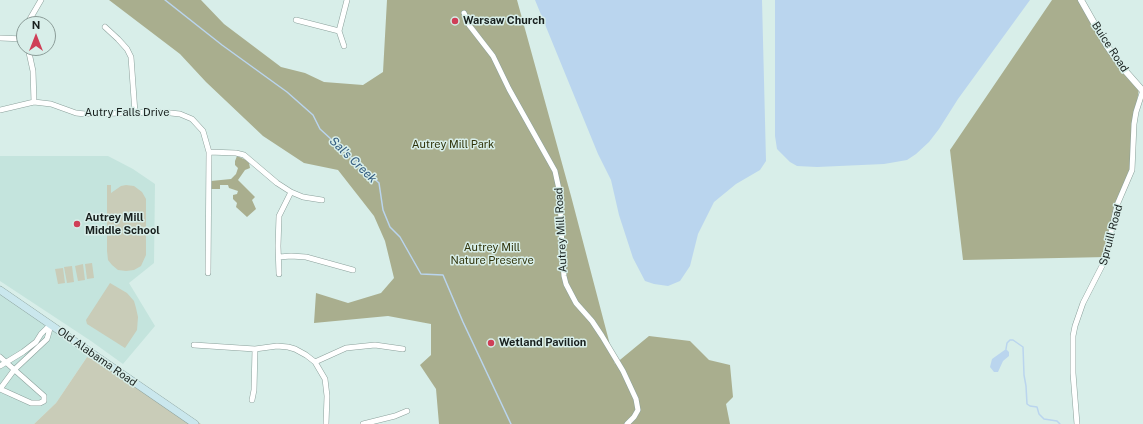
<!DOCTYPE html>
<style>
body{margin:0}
#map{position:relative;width:1143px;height:424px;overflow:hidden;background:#d8eee9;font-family:"Public Sans",sans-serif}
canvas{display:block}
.north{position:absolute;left:16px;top:16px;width:40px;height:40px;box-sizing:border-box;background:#d8eee9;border:1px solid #8b9c98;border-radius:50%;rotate:0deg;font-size:11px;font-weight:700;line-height:16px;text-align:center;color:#18201e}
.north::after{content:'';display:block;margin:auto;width:14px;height:18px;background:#cf3f57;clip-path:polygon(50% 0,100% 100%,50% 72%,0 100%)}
</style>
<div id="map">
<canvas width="1143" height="424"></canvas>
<div class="north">N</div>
</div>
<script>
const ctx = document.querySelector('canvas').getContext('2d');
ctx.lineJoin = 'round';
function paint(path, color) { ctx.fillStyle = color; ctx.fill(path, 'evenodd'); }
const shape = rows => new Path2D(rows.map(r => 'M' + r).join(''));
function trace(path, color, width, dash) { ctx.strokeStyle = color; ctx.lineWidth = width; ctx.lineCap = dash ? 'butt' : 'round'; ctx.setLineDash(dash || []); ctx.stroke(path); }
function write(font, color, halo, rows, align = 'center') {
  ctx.font = font + ' "Public Sans",sans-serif'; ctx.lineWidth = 3; ctx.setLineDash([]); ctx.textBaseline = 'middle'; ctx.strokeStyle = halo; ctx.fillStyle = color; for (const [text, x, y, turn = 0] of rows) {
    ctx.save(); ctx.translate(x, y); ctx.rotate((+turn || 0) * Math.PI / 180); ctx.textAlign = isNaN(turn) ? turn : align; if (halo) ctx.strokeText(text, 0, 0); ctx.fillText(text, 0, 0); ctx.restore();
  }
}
const built = shape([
 [0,156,108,156,133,169,155,184,154,263,129,283,155,326,123,364,91,341,0,281],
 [0,289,110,364,87,357,56,403,34,424,0,424]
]);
const green = shape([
 [107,185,111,185,111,193,121,186,126,185,134,186,142,192,146,199,146,255,141,266,134,270,126,271,118,270,112,265,108,260,107,251],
 [92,263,94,278,87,279,85,264],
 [83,264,85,280,78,281,75,266],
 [72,266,74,282,67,283,64,267],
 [63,268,65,283,58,284,55,269],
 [110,283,127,293,134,301,136,308,138,317,137,330,125,348,87,324,86,320],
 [87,357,118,370,201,424,34,424,56,403]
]);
const forest = shape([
 [109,0,201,0,224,24,281,67,305,73,324,82,363,85,383,72,387,0,517,0,571,196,615,364,649,336,690,341,709,360,730,365,733,397,726,404,730,424,439,424,436,389,420,365,431,355,431,324,388,316,314,323,316,293,348,303,381,293,394,278,385,241,374,216,338,170,304,163,263,136,206,82,180,54],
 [1052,0,1078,0,1127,76,1139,88,1134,124,1133,174,1115,214,1107,257,963,260,950,150],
 [237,156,246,160,249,163,250,168,245,170,238,180,255,197,252,200,256,209,247,217,236,207,237,203,233,199,233,195,237,194,238,191,229,188,228,185,220,185,220,189,211,189,211,181,231,179,236,174,238,168,235,165,235,161]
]);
const water = shape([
 [535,0,762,0,766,161,760,170,736,184,714,202,698,234,690,266,680,281,668,286,654,284,645,281,633,258,619,215,611,180,598,154],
 [775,0,1030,0,958,99,939,129,929,142,916,154,907,160,884,164,817,167,797,166,790,162,777,149,775,136],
 [1006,349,1009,352,1009,356,1003,361,998,372,994,372,990,367,992,359]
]);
const stream = shape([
 [165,0,222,45,287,92,313,115,320,129,379,183,383,210,390,227,400,237,421,274,443,275,463,322,511,424],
 [1006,349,1007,343,1010,340,1013,340,1023,347,1024,375,1026,386,1027,404,1030,406,1037,407,1039,414,1044,419,1057,421,1060,424]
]);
const minor = shape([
 [464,13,469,25,493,56,509,89,555,171,560,194,562,251,564,276,566,284,576,303,592,321,602,336,623,371,636,399,638,410,634,417,627,424],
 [296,20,339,31],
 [27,24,41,0],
 [105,27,118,39,127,49,131,57,135,113],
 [0,38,24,39],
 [344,46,339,31,347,0],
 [28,48,33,71,34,102],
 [0,110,34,102,51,104,76,113,85,114,161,112,180,114,192,119,203,131,209,152,208,273],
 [209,152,236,153,244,155,277,183,291,192,303,197,322,200],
 [279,257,291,256,306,257,353,270],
 [279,274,278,246,279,216,291,192],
 [194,345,255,349,277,346,288,347,295,349,306,355,315,362,325,379,327,396,326,424],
 [0,357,44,396,44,401,40,403,31,403,0,389],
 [315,362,346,348,375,345,403,349],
 [0,366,23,352,36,342,41,334,50,325],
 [0,389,14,370,47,339,51,325],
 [252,400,254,390,255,349],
 [363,424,395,416,407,411],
 [1077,424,1073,373,1073,336,1075,326,1083,303,1105,260,1117,205,1132,170,1134,124,1136,112,1143,90]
]);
const tertiary = shape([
 [1081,0,1107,46,1121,66,1143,91]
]);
const secondary = shape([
 [0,290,195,424]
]);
const markers = [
 [455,21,4,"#cf3f57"],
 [77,224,4,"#cf3f57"],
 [491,343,4,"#cf3f57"]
];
const poiNames = [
 ["Warsaw Church",463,21],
 ["Autrey Mill",85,218],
 ["Middle School",85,231],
 ["Wetland Pavilion",499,343]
];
const streetNames = [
 ["Buice Road",1110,47,57],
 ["Autry Falls Drive",127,113],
 ["Autrey Mill Road",561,230,-93],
 ["Spruill Road",1111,235,-75],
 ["Old Alabama Road",97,357,35]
];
const parkNames = [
 ["Autrey Mill Park",453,145],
 ["Autrey Mill",492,248],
 ["Nature Preserve",492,261]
];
const waterNames = [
 ["Sal's Creek",353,160,44]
];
paint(built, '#c4e4dd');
paint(green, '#c9ccb8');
paint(forest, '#a9ae8e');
paint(water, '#bad5ee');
trace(stream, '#bad5ee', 1.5);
trace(minor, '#8ba09b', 6);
trace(tertiary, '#8ba09b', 7);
trace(secondary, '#8ba09b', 8);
trace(minor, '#fff', 5);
trace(tertiary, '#fff', 6);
trace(secondary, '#cae7ed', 7);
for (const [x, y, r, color] of markers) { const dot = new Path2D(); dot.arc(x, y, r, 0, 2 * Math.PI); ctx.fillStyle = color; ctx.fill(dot); trace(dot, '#d8eee9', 1.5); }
write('bold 11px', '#18201e', '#d8eee9', poiNames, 'left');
write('11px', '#18201e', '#d8eee9', streetNames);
write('11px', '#30340b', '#d8eee9', parkNames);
write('italic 12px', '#325b7f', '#d8eee9', waterNames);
</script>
